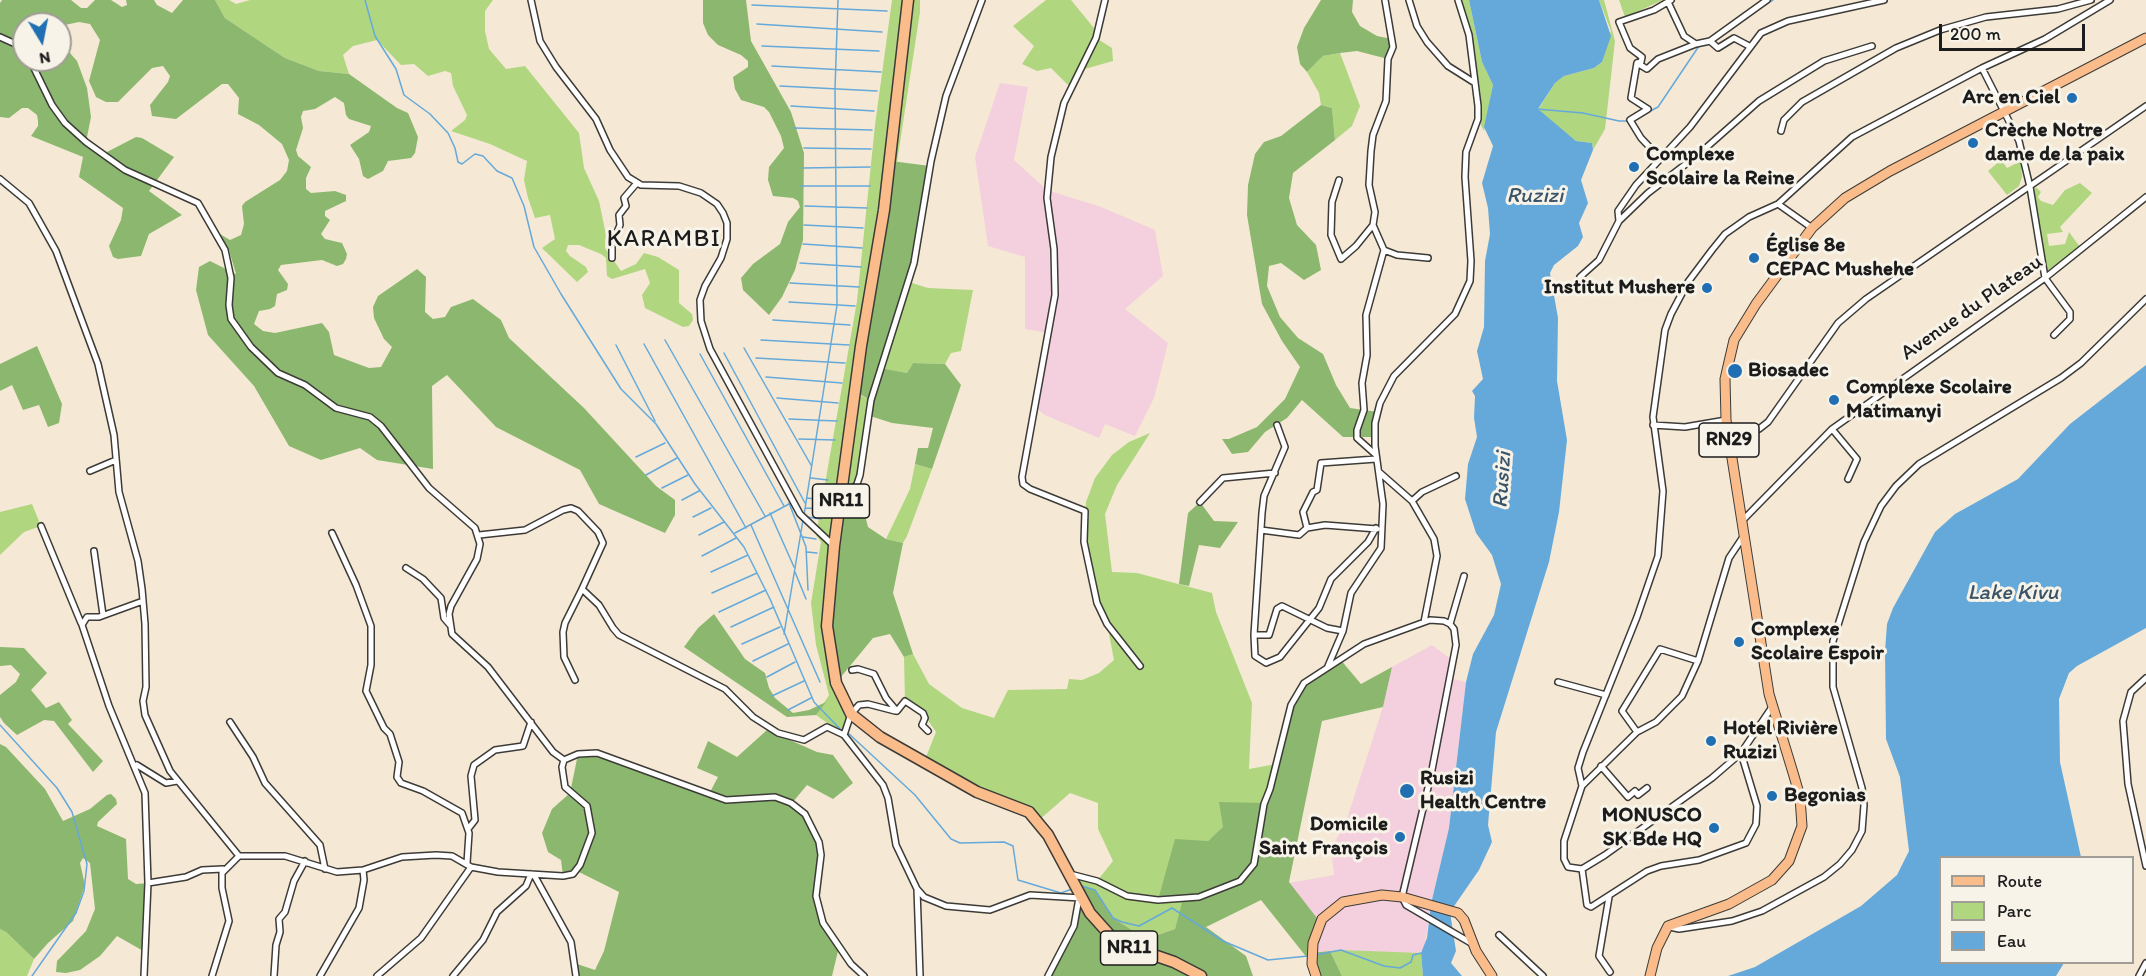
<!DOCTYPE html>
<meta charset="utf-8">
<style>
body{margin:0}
#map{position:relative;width:2146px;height:976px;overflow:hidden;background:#f5e9d5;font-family:Itim,sans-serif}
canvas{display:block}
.legend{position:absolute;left:1939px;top:856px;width:195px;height:108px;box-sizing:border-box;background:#f7f3e8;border:2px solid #9f9d96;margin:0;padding:8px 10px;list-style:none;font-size:18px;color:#1c1c1c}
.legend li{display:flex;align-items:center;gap:12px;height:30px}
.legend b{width:30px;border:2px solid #9f9d96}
.north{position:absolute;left:12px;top:12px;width:60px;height:60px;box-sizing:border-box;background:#f7f3e8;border:2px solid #9f9d96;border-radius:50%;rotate:170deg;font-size:16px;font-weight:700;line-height:24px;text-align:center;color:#1c1c1c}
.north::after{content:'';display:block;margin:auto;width:21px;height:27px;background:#1f6fb2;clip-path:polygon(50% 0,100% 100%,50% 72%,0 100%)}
.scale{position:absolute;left:1939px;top:24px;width:146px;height:27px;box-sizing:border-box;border:3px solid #1c1c1c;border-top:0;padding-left:8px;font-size:18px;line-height:21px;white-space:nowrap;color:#1c1c1c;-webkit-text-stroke:4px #f7f3e8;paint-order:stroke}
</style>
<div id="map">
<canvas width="2146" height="976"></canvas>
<ul class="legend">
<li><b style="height:8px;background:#f9bc8a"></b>Route</li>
<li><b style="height:16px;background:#b0d680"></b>Parc</li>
<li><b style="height:16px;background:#65a9da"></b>Eau</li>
</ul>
<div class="north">N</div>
<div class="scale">200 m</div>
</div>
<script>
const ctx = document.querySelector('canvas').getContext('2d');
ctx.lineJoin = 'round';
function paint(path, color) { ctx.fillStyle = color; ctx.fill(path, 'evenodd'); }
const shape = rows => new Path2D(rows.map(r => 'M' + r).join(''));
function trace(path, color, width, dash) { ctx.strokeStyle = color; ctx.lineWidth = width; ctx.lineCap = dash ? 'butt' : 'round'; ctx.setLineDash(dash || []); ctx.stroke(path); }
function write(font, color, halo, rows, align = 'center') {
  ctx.font = font + ' Itim,sans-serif'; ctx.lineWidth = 6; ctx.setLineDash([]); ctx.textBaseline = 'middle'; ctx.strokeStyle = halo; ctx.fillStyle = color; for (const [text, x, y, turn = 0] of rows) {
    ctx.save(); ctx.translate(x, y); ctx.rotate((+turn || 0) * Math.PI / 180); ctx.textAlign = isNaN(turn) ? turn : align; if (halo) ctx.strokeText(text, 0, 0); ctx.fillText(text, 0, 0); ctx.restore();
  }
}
const built = shape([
 [1000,83,1028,87,1014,160,1047,190,1101,207,1155,230,1163,276,1125,309,1168,343,1154,398,1135,436,1105,424,1099,438,1045,415,1036,408,1049,333,1025,329,1025,257,988,246,975,157],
 [1432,645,1452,660,1449,678,1466,682,1449,828,1431,904,1424,950,1413,955,1341,950,1312,953,1289,883,1334,875,1331,848,1345,825,1383,707,1392,667]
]);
const green = shape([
 [215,0,229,0,236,4,250,0,493,0,485,11,485,31,489,49,506,69,525,66,579,133,584,168,599,201,606,235,605,248,621,271,636,264,644,253,658,257,679,270,679,303,692,314,693,320,689,326,683,327,645,308,642,295,650,283,645,269,612,279,607,276,606,258,601,254,579,245,568,245,566,251,570,256,586,267,588,272,577,282,542,248,555,239,550,215,535,218,528,198,524,180,527,161,490,144,451,131,465,120,467,115,453,86,451,73,445,71,428,76,414,64,401,65,377,40,353,46,343,55,349,74,319,71,285,58,225,18],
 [892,0,920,0,920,12,897,162,891,161,855,393,871,400,831,657,851,714,844,735,816,715,829,695,816,645,811,603,821,542,816,535,857,301,875,125],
 [1046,0,1071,0,1098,33,1096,38,1112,48,1113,61,1081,70,1071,88,1051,68,1037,71,1022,64,1034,46,1013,26],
 [1458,0,1469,0,1482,62,1493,85,1484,131,1478,119,1469,38],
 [1599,0,1604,0,1615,41,1605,129,1593,150,1592,143,1576,141,1538,110,1555,83,1564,76,1594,68,1602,62,1611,31],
 [1619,0,1663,0,1625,17],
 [1340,53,1360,106,1352,126,1335,140,1332,108,1321,105,1319,93,1307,72,1323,56],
 [2001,160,2007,168,2021,161,2022,177,2019,186,2007,195,1988,171],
 [2080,183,2092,193,2060,227,2063,232,2047,234,2049,246,2065,244,2069,232,2080,247,2047,271,2033,190,2036,187,2041,192,2038,197,2041,201,2053,205,2065,190],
 [909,282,928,288,973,290,961,351,951,353,945,364,913,363,907,373,881,368],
 [1150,433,1117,485,1105,514,1112,572,1137,573,1212,593,1216,612,1252,703,1249,769,1276,764,1264,804,1223,828,1208,841,1184,899,1175,929,1146,939,1113,918,1095,890,1079,892,1070,874,1097,881,1113,861,1098,829,1098,803,1070,793,1038,821,924,762,936,732,923,713,905,701,904,657,913,654,929,684,962,708,994,718,1008,690,1067,689,1069,679,1082,680,1099,673,1114,660,1107,624,1097,603,1084,542,1086,502,1095,478,1112,455,1129,442],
 [915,464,932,469,907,536,903,543,886,539,910,489],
 [32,504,41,526,24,532,0,555,0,512],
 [0,929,6,932,34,959,27,976,0,976],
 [1341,950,1421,953,1423,976,1342,976,1330,951]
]);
const forest = shape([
 [2,0,71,0,81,8,87,8,95,0,111,0,122,7,127,5,126,0,154,0,157,5,172,13,183,0,215,0,225,18,285,58,319,71,349,74,397,108,408,113,418,137,415,153,411,158,388,161,383,171,368,179,363,176,359,159,350,145,369,132,371,126,349,119,346,115,344,103,335,97,315,109,303,111,301,117,303,128,296,150,298,156,311,167,306,178,306,189,311,193,335,191,346,195,346,201,325,211,325,216,330,220,321,234,325,239,342,243,347,254,346,259,343,264,337,266,322,260,281,265,278,270,288,284,287,290,277,294,275,306,270,309,259,311,254,324,263,331,275,333,322,323,329,332,334,355,369,368,381,367,392,347,384,339,374,318,373,307,378,296,417,269,426,277,425,312,433,319,445,317,451,307,473,299,501,320,509,338,584,408,656,486,675,500,675,515,665,533,599,504,580,470,496,427,447,375,432,386,433,469,377,460,360,448,321,460,289,446,254,386,208,335,196,290,199,267,210,261,236,274,229,250,218,233,230,240,241,235,244,224,242,206,245,202,280,180,287,171,289,160,282,144,259,125,238,114,239,98,228,84,222,84,176,119,152,116,150,105,168,82,170,76,163,66,152,68,118,102,106,102,96,97,89,81,100,40,90,24,79,22,60,26,24,24,24,60,39,63,60,60,60,52,64,51,70,53,77,61,87,88,91,117,86,142,103,154,136,137,142,138,174,157,149,191,182,215,149,234,141,256,118,259,113,257,109,246,121,220,123,208,79,177,83,157,31,136,38,126,38,121,37,115,28,108,22,108,9,118,0,117,0,3],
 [703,0,746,0,751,41,791,112,804,153,803,240,795,270,782,297,769,315,743,290,741,278,753,264,780,244,788,222,800,207,798,201,793,198,773,196,768,180,769,167,784,148,781,136,769,112,764,107,741,100,735,89,733,77,748,67,748,61,741,55,718,45,708,35,703,23],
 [1321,0,1353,0,1352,12,1360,26,1377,36,1392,39,1388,59,1357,51,1340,53,1323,56,1307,72,1300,64,1297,47,1304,28],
 [1321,105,1332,108,1335,140,1293,173,1289,198,1297,225,1316,245,1321,270,1304,280,1281,263,1269,266,1267,286,1280,317,1298,338,1323,354,1336,385,1350,408,1378,412,1375,437,1343,437,1302,400,1287,418,1265,432,1248,452,1232,454,1222,439,1229,439,1257,427,1285,399,1300,367,1282,341,1262,304,1247,215,1248,185,1255,154,1264,142,1281,136],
 [891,161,930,166,914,263,881,368,907,373,913,363,945,364,961,385,932,469,915,464,918,448,928,448,933,428,892,423,867,415,871,400,855,392],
 [37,346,62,404,59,423,48,427,39,405,23,410,12,385,0,391,0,364],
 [857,484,868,527,886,539,903,543,893,593,913,654,904,657,890,634,873,638,836,683,827,626,840,504],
 [1200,502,1214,521,1238,522,1220,548,1199,545,1189,586,1179,584,1188,513],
 [714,614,745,659,765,673,769,688,775,698,793,713,809,710,826,702,816,715,787,717,684,647,698,628],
 [0,647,24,648,47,673,31,690,46,708,59,702,72,720,68,724,103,761,93,772,54,721,44,720,17,735,4,723,0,717,0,695,16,682,20,674,11,665,0,666],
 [1340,659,1361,684,1392,667,1383,707,1322,721,1289,882,1320,922,1312,953,1330,951,1342,976,1316,976,1312,964,1261,900,1206,927,1246,956,1253,976,1048,976,1074,926,1082,886,1095,890,1113,918,1146,939,1175,929,1183,899,1158,900,1175,839,1208,841,1223,827,1219,802,1264,803,1288,716,1304,683],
 [767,730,817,752,833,755,853,783,833,799,807,785,792,803,805,814,819,842,818,910,839,947,832,976,576,976,574,963,595,970,604,951,619,892,577,871,563,876,561,860,548,852,542,833,552,809,570,793,578,754,588,752,709,794,718,777,697,768,708,741,737,757],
 [0,744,6,747,45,789,63,821,90,809,107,795,111,794,116,799,117,804,98,822,97,826,126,839,128,879,136,884,148,883,145,952,117,936,100,956,80,970,66,973,56,972,57,961,86,931,95,909,90,863,83,858,80,863,85,885,73,921,48,943,34,959,6,932,0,929]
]);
const water = shape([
 [1469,0,1599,0,1611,36,1602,62,1594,68,1564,76,1555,83,1538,109,1576,141,1592,143,1593,150,1581,180,1588,203,1579,223,1583,237,1578,246,1554,265,1550,273,1558,318,1557,381,1567,440,1559,512,1549,562,1496,732,1488,825,1492,842,1479,870,1450,912,1456,951,1451,963,1462,976,1423,976,1421,953,1427,938,1431,904,1449,828,1466,682,1473,654,1494,615,1501,584,1492,555,1476,533,1465,499,1468,464,1477,437,1474,418,1475,396,1472,391,1483,379,1477,351,1484,327,1485,261,1490,234,1488,208,1482,183,1493,146,1484,127,1493,85,1482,62],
 [2146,365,2146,628,2077,666,2069,673,2059,699,2060,762,2081,857,1940,858,1940,962,2064,963,2056,976,1728,976,1755,967,1861,906,1897,875,1909,851,1900,777,1886,739,1885,651,1887,624,1893,608,1935,532,1955,514,2018,479,2070,424]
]);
const stream = shape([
 [365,0,375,36,396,69,404,95,430,114,448,133,455,148,458,162,462,164,475,154,483,156,497,171,512,178,524,206,534,247,561,294,621,389,656,424,695,484,744,547,770,599,814,702,842,731],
 [752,5,887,11],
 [1763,6,1773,0],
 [757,24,882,32],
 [762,46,879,51],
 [772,66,881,72],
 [780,86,877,91],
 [791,106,874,111],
 [1537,109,1583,113,1619,121,1627,121],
 [1643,115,1658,107,1699,46],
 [794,128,872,130],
 [804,148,871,149],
 [803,168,870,167],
 [801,186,870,186],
 [805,206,867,208],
 [804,225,863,228],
 [803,244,862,248],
 [800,263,861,267],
 [790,283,859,287],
 [789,302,855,306],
 [773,320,850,325],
 [665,340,765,516],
 [761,340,849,345],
 [644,344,746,528],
 [616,345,655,421],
 [744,348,811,465],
 [724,353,805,503],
 [700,354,784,506],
 [756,358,845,363],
 [766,377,842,383],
 [777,398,838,403],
 [789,419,837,421],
 [799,439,835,440],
 [636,457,665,443],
 [646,475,677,458],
 [811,478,828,480],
 [662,488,688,475],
 [807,498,823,500],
 [682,500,699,491],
 [789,503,806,547,808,590],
 [805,508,822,509],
 [770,513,794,567],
 [804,515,837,305,835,89,838,0],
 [693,517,711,508],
 [807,517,821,519],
 [751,525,820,682],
 [735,533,789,504],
 [699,535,724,522],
 [803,537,816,539],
 [807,552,817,553],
 [702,556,736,538],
 [711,572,748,555],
 [795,572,806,599],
 [712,593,757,573],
 [719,612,766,590],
 [731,627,774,607],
 [784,634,803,520],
 [742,644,780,627],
 [753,661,788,644],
 [767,677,795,662],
 [772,696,804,681],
 [788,710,811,698],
 [0,725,57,788,72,812,87,864,84,891,76,913,32,976],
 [847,732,915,795,951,839,960,843,1004,842,1013,846,1018,880,1061,893,1072,889],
 [1082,886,1095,890,1113,918,1122,922,1139,926,1172,908,1223,941,1268,960,1308,956],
 [1315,955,1341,950,1384,966,1400,968,1411,962,1413,955,1421,953]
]);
const street = shape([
 [531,0,540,41,556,67,596,119,610,150,628,177,641,185,679,186,701,193,717,204,723,213,727,223,727,239,721,258,705,286,700,300,701,321,710,349,800,514,834,546],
 [1105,0,1096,38,1064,103,1051,157,1047,198,1054,249,1055,295,1022,477,1023,484,1030,489,1085,511,1084,542,1097,603,1107,624,1140,666],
 [1385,0,1393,47,1388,59,1386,101,1373,135,1371,151,1369,185,1375,212,1373,225,1384,250,1397,255,1428,258],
 [1409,0,1417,26,1427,42,1448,66,1475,83],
 [1668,2,1684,36,1696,44,1710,41,1718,48,1734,38,1749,46],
 [0,37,20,46,24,51],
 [1710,41,1767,0],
 [30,60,52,105,65,123,86,142,125,170,198,203,225,250,231,278,229,305,231,319,251,347,278,373,305,385,336,408,370,417,381,426,429,488,475,528,480,544,477,559,451,606,449,614,452,634,488,667,553,752,564,760],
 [1637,63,1647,69,1658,59,1696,44],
 [1982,68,2019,141,2030,187,2045,278,2070,312,2070,319,2054,335],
 [1781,131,1784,120,1802,102,1896,48,1940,30,1986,17,2058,9,2091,0],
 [1659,157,1641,138,1630,120,1648,109,1631,98,1637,63,1641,62,1642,57,1630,48,1619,22,1654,10,1671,0],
 [0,179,29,203,56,251,98,364,114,435,119,492,138,561,142,589,145,624,146,687,143,701,145,715,170,771,239,856,285,856,337,872,363,870,402,857,436,855,452,856,471,867,498,872,563,876,573,874,580,865,592,833,587,806,565,787,562,767,564,760,578,754,597,753,726,800,775,797,791,803,805,814,819,842,821,855,816,896,823,923,851,964,864,976],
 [1339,180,1332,202,1331,235,1341,259,1356,246,1373,225],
 [1778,204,1852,137,1982,68,2045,39,2110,0],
 [1619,221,1648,193,1699,154,1759,101,1824,61,1872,46],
 [612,258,612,244,620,225,619,215,626,206,624,198,636,184],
 [1580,277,1599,260,1619,221,1618,211,1636,185,1690,127,1761,33,1788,21,1884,0],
 [1277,425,1285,447,1264,496,1262,513,1254,635,1255,656,1266,663,1280,657,1319,608,1331,579,1368,542,1376,528],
 [1653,425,1685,427,1726,420],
 [1832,429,1857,459,1848,479],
 [1728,435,1759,429,1768,422,1838,323,1866,299,2146,106],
 [1376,455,1357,438,1357,430,1364,410,1362,383,1367,355,1366,315,1384,250],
 [90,471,116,460],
 [1379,472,1412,501,1434,539,1437,556,1424,622],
 [843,501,857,484,860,475,871,400,914,263,931,161,946,96,982,0],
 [1412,501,1422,492,1456,476],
 [1200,502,1223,478,1275,473],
 [1742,521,1832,429,2045,278,2146,197],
 [41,526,81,623],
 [1307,528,1303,512,1313,492,1317,490,1321,463,1376,459],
 [1261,530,1299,535,1307,528,1325,525,1377,529],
 [332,533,356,585,371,626,371,665,366,691,384,728,390,734,399,762,397,777,401,783,423,791,462,813,469,833,467,863],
 [479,535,525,530,563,510,571,508,578,511,598,532,603,543,582,589,599,605,613,628,619,635,725,689,753,717,778,733,804,740,827,727,844,735,883,785,888,798,896,845,917,889,924,897,946,906,990,910,1030,895,1081,898],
 [94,551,103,615],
 [406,568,423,579,441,598,444,618,450,625],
 [143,601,99,617,87,617,82,625,109,706,145,793,148,883,144,976],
 [1450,624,1464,576],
 [1254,635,1269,635,1277,609,1282,606,1327,628,1343,631],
 [1328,666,1343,631,1351,593,1381,548,1383,504,1375,446,1375,423,1380,403,1394,376,1455,314,1470,281,1471,261,1465,177,1466,152,1478,119,1478,106,1469,35,1458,0],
 [852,670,858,669,874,674,886,698,897,711,905,701,923,713,925,718,922,725,928,731],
 [2146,678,2131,692,2123,721,2128,784,2146,866],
 [575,680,564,657,563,632,565,623,582,589],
 [1558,682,1606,695],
 [230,722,253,757,265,783,320,845,325,869],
 [1637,732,1622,711,1660,649,1698,661],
 [844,735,851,714,859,705,868,704,895,711],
 [1741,753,1712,778,1605,855,1582,869,1568,867,1564,859,1564,841,1582,786,1637,732,1656,722,1682,696,1698,661,1729,558,1743,537],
 [137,765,166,783,177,781],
 [1601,766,1628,797,1635,791,1638,795,1647,788],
 [1582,786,1578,768,1583,752,1637,617,1658,556,1663,491,1653,417,1665,330,1671,314,1688,282,1712,250,1725,234,1749,217,1778,204,1812,228],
 [468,829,475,820,471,776,474,765,495,750,523,746,531,722],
 [1582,869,1587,905,1591,907,1647,871,1661,866,1699,860,1746,843,1756,824,1757,806,1741,753,1772,707],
 [1070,874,1097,881,1127,896,1158,900,1199,897,1240,881,1254,864,1264,804,1270,789,1291,705,1304,683,1364,644,1430,620,1444,621,1450,624,1454,629,1456,645,1431,775,1402,897,1406,905,1471,943],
 [534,875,571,942,576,976],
 [148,883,186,877,202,870,223,869],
 [917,889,920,976],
 [1609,897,1599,956,1610,972],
 [1670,927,1679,929,1732,921,1762,911,1824,877,1840,864,1852,850,1862,831,1864,805,1862,788,1833,687,1833,641,1864,542,1881,506,1896,486,1919,464,2061,378,2081,363,2146,299],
 [1499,935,1543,976],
 [212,976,229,921,222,888,222,873,239,856],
 [274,976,276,945,280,932,279,919,285,912,294,881,305,861],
 [320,976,359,908,364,880,363,870],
 [377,976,421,938,471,867],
 [453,976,483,940,497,912,526,886,531,874],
 [1048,976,1074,926,1079,898],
 [2139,976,2146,963]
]);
const primary = shape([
 [1316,976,1312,964,1313,943,1322,919,1343,902,1382,895,1402,897,1458,913,1464,920,1476,951,1492,976],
 [1650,976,1657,948,1668,926,1729,904,1772,880,1789,861,1802,826,1800,797,1794,776,1769,694,1726,420,1725,379,1734,340,1756,304,1812,228,1845,198,1890,171,2146,38]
]);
const highway = shape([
 [908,0,884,210,861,346,834,546,827,626,836,683,851,714,880,737,977,792,1029,812,1048,835,1090,913,1116,942,1174,962,1201,976]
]);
const markers = [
 [2072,98,6,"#1f6fb2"],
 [1973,143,6,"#1f6fb2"],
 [1634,167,6,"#1f6fb2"],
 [1754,258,6,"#1f6fb2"],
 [1707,288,6,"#1f6fb2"],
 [1735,371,8,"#1f6fb2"],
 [1834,400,6,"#1f6fb2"],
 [1739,642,6,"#1f6fb2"],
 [1711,741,6,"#1f6fb2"],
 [1407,791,8,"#1f6fb2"],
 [1772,796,6,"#1f6fb2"],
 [1714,828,6,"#1f6fb2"],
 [1400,837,6,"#1f6fb2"]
];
const shields = [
 [1729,440,60],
 [841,501,57],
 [1129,948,57]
];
const shieldNames = [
 ["RN29",1729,440],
 ["NR11",841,501],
 ["NR11",1129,948]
];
const poiNames = [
 ["Arc en Ciel",2060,98,"right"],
 ["Crèche Notre",1985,131],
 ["dame de la paix",1985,155],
 ["Complexe",1646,155],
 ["Scolaire la Reine",1646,179],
 ["Église 8e",1766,246],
 ["CEPAC Mushehe",1766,270],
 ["Institut Mushere",1695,288,"right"],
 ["Biosadec",1748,371],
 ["Complexe Scolaire",1846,388],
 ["Matimanyi",1846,412],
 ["Complexe",1751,630],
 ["Scolaire Espoir",1751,654],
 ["Hotel Rivière",1723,729],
 ["Ruzizi",1723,753],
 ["Rusizi",1420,779],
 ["Health Centre",1420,803],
 ["Begonias",1784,796],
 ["MONUSCO",1702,816,"right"],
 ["SK Bde HQ",1702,840,"right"],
 ["Domicile",1388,825,"right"],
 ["Saint François",1388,849,"right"]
];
const streetNames = [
 ["Avenue du Plateau",1972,308,-35]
];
const waterNames = [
 ["Ruzizi",1535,196],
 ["Rusizi",1503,480,-86],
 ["Lake Kivu",2013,593]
];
const quarterNames = [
 ["KARAMBI",664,240]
];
paint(built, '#f4cfdd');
paint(green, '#b0d680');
paint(forest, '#8cb76e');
paint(water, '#65a9da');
trace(stream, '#65a9da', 1.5);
trace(street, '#3d3b38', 8);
trace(primary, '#3d3b38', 11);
trace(highway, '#3d3b38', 13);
trace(street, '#fff', 5);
trace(primary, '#f9bc8a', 9);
trace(highway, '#f9bc8a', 10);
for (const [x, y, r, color] of markers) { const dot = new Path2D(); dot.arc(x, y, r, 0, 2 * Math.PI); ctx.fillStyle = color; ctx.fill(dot); trace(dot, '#f7f3e8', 2); }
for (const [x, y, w] of shields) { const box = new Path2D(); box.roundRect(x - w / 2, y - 17, w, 34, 4.5); ctx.fillStyle = '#f7f3e8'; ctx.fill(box); trace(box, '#1c1c1c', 1.5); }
write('bold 20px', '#1c1c1c', null, shieldNames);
write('bold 21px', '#1c1c1c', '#f7f3e8', poiNames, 'left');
write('21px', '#1c1c1c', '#f7f3e8', streetNames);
write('italic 22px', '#395468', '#f7f3e8', waterNames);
ctx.letterSpacing = '1.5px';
write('24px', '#1c1c1c', '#f7f3e8', quarterNames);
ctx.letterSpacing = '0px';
</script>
